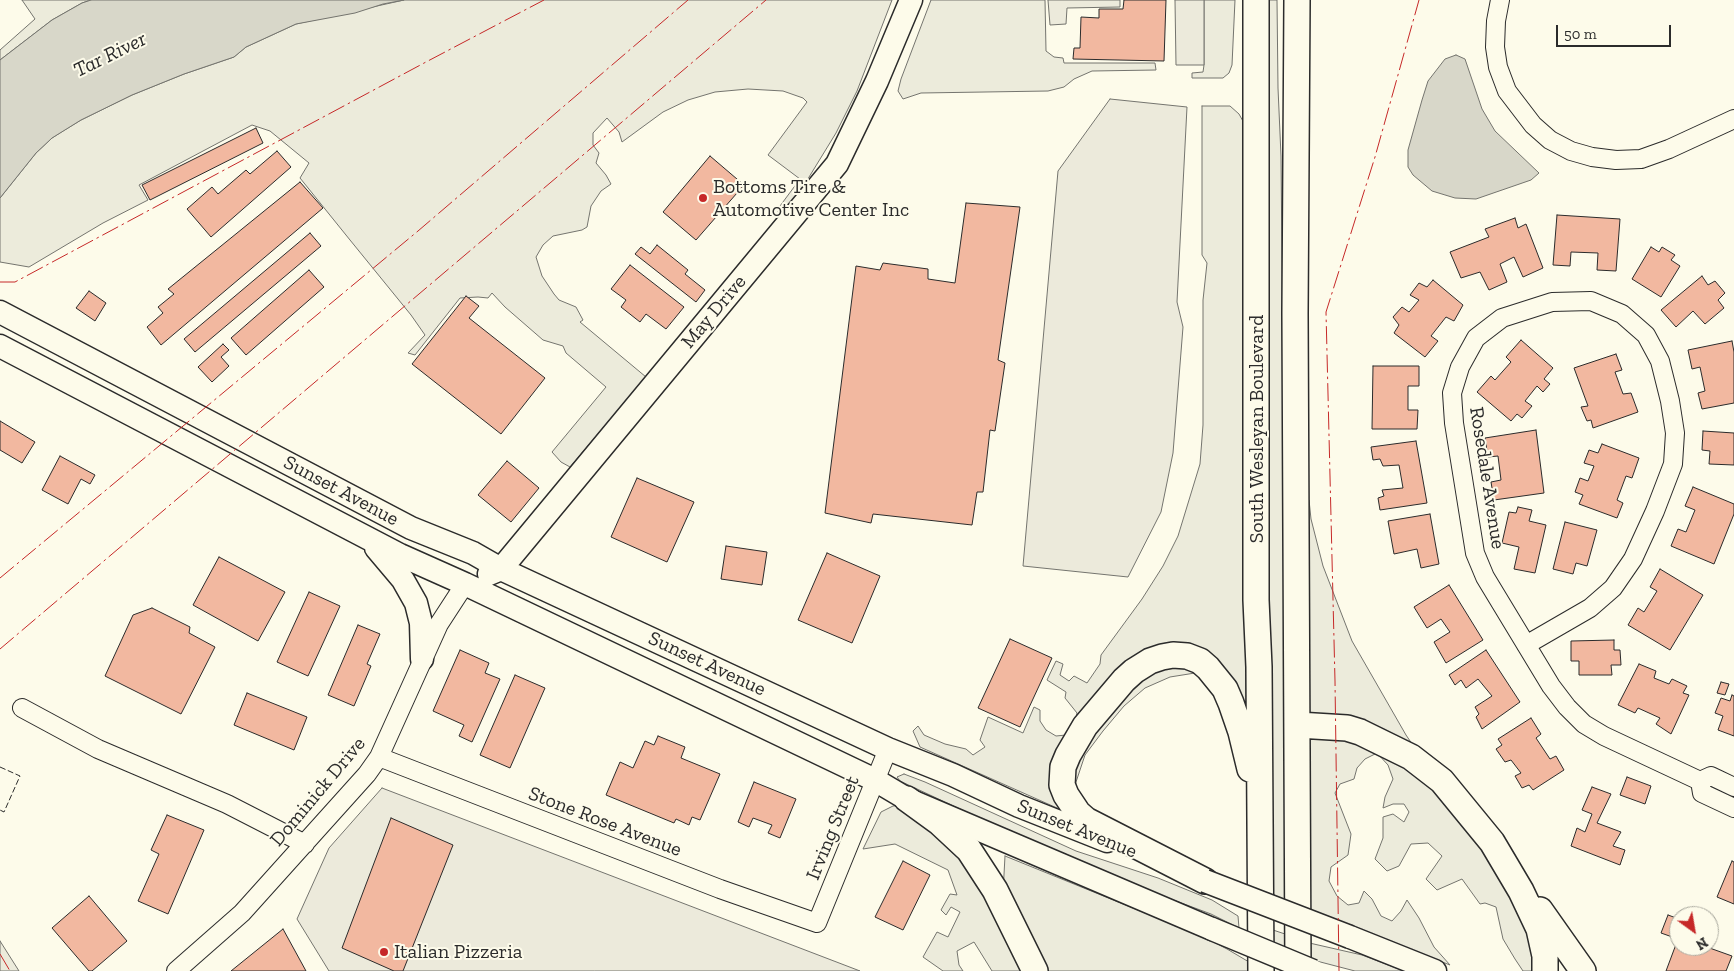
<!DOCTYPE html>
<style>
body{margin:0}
#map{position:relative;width:1734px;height:971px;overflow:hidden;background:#fdfbea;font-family:"Zilla Slab",serif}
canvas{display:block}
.north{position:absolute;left:1669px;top:906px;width:50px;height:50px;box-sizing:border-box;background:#fdfbea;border:1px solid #a9a89e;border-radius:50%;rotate:148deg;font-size:14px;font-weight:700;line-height:20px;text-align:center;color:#2b2b2b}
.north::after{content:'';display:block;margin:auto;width:18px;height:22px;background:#c62828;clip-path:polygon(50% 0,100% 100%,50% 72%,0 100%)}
.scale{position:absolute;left:1556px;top:25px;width:115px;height:22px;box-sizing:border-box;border:2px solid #2b2b2b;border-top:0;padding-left:6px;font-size:15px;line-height:18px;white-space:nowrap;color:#2b2b2b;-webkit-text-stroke:4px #fdfbea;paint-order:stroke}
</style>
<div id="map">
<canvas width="1734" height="971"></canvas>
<div class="north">N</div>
<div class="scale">50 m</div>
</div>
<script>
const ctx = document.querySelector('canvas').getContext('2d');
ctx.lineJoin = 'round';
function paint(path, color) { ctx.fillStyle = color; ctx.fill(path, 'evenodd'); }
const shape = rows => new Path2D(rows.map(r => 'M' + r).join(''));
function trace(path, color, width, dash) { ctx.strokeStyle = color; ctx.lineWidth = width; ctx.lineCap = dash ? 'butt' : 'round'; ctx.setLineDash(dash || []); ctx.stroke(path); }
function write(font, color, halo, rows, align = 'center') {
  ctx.font = font + ' "Zilla Slab",serif'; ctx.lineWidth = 4; ctx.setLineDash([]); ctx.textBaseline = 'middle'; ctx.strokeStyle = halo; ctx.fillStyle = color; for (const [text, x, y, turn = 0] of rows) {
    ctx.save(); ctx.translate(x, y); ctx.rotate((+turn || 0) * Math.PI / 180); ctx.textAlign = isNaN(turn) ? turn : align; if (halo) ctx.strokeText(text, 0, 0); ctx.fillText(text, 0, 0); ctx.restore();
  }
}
const green = shape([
 [22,0,91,0,82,3,52,20,0,60,0,50,35,19,22,0],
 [404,0,892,0,857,91,836,133,806,182,784,213,778,212,780,206,800,179,768,155,807,102,803,98,783,91,748,89,715,92,688,100,663,112,622,142,619,132,607,118,593,133,593,145,599,153,596,163,606,175,611,184,601,191,591,206,587,227,582,230,553,236,543,245,536,257,542,276,554,294,559,300,576,307,583,320,580,322,646,377,570,467,561,462,552,452,606,387,566,353,563,346,543,340,505,307,492,293,488,298,478,297,460,298,415,355,408,353,425,335,411,315,350,240,300,178,309,163,270,131,252,125,139,185,148,200,103,223,29,267,0,262,0,198,36,153,52,138,63,131,81,120,132,95,184,74,234,57,246,47,296,24,404,0],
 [931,0,1045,0,1046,51,1054,57,1063,58,1064,63,1155,63,1156,70,1092,71,1074,79,1064,87,1048,91,921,93,903,99,898,91,901,79,931,0],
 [1204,0,1235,0,1232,65,1229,73,1223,78,1192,78,1192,73,1203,72,1204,65,1204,0],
 [1265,0,1277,0,1278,88,1281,156,1288,907,1268,901,1265,0],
 [1202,106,1230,106,1239,114,1244,123,1246,705,1239,696,1217,678,1195,673,1170,677,1145,688,1124,706,1103,731,1085,755,1076,782,1074,799,1075,816,920,747,913,731,918,726,924,735,945,744,966,749,973,755,985,747,980,740,988,717,1023,733,1034,707,1040,710,1040,721,1046,730,1056,736,1066,735,1075,723,1077,713,1065,698,1066,692,1047,680,1056,661,1063,664,1060,675,1069,681,1074,676,1087,683,1100,664,1101,655,1142,599,1163,566,1178,536,1200,464,1203,425,1203,300,1207,263,1202,255,1202,106],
 [1305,499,1309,500,1311,519,1323,566,1352,641,1406,735,1522,906,1536,971,1523,971,1515,959,1503,939,1496,907,1485,903,1480,904,1462,879,1437,890,1426,879,1442,856,1428,843,1411,844,1399,866,1387,871,1375,859,1383,838,1383,817,1393,814,1404,822,1409,812,1404,804,1393,804,1383,808,1385,797,1393,779,1388,765,1377,753,1365,759,1357,768,1354,779,1340,784,1335,793,1351,834,1348,855,1331,867,1329,881,1337,896,1348,905,1359,903,1364,891,1372,899,1381,916,1392,921,1401,911,1407,900,1419,918,1434,947,1450,965,1422,954,1308,915,1305,499],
 [904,774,925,782,1076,851,1158,878,1212,900,1238,916,1239,928,1211,914,1141,888,994,825,900,781,897,777,904,774],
 [903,805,957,849,1028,971,992,971,974,942,957,951,959,965,963,971,943,971,923,957,937,932,948,937,960,912,951,907,946,915,941,910,950,894,957,895,948,870,895,844,863,849,881,812,893,806,903,805],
 [1005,856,1202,936,1227,949,1249,962,1249,971,1041,971,1003,893,1005,856],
 [1267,928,1288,935,1288,950,1268,943,1267,928],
 [0,941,19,971,0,971,0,941],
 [1305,942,1362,955,1404,971,1355,971,1305,958,1305,942]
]);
const parking = shape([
 [1048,0,1120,0,1120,7,1067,8,1066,24,1050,25,1048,0],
 [1175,0,1204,0,1204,65,1176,65,1175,0],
 [1110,99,1187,107,1177,302,1183,327,1173,453,1161,512,1128,577,1023,566,1058,171,1110,99],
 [382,788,860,971,329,971,297,919,329,848,382,788]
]);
const water = shape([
 [91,0,404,0,383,4,355,13,296,24,246,47,234,57,184,74,132,95,81,120,52,138,36,153,0,198,0,60,52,20,82,3,91,0],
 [1456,55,1465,59,1482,109,1495,131,1539,173,1531,180,1476,199,1455,198,1432,191,1413,175,1408,167,1408,150,1422,100,1428,81,1445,59,1456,55]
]);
const building = shape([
 [1124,0,1166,0,1164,61,1073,59,1074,48,1080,48,1081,17,1099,18,1099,9,1123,9,1124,0],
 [256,128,263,143,150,200,142,185,256,128],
 [277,151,291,167,211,237,187,209,212,187,218,194,246,170,250,174,277,151],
 [710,156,744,185,696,240,663,212,710,156],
 [300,182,323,208,161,345,147,327,163,313,158,307,174,294,168,289,300,182],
 [966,203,1020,207,998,360,1005,363,995,431,990,430,983,492,977,492,972,525,873,514,871,523,825,513,856,266,880,270,883,263,928,269,928,279,955,283,966,203],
 [1557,215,1620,219,1616,271,1597,270,1598,253,1571,252,1570,266,1553,265,1557,215],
 [1515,218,1518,228,1526,224,1543,268,1523,277,1514,257,1500,264,1507,282,1489,290,1480,272,1461,278,1450,252,1489,237,1485,229,1515,218],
 [310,233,321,246,195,352,184,339,310,233],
 [657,245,688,270,685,274,705,290,696,302,635,254,641,247,650,254,657,245],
 [1651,247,1659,252,1662,247,1675,255,1671,260,1680,266,1661,297,1632,279,1651,247],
 [630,265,684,307,666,329,646,314,640,322,621,307,626,300,611,289,630,265],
 [309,270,324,287,246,355,231,338,309,270],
 [1702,276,1708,285,1715,281,1725,293,1718,300,1724,308,1705,324,1693,311,1676,327,1661,310,1702,276],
 [1433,280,1463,305,1454,321,1446,317,1431,336,1438,341,1425,357,1394,333,1399,325,1393,317,1402,307,1409,312,1419,300,1410,295,1419,283,1427,287,1433,280],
 [89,291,106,303,95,321,76,308,89,291],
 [466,296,479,306,469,318,545,378,501,434,412,364,466,296],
 [1521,340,1553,368,1544,379,1550,384,1543,392,1537,386,1525,401,1532,406,1522,418,1517,414,1511,421,1477,392,1491,376,1495,380,1511,362,1506,357,1521,340],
 [1732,341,1734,352,1734,403,1702,409,1698,393,1705,391,1700,367,1692,369,1688,350,1732,341],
 [223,344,229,350,221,357,229,366,212,382,198,367,223,344],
 [1616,354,1622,370,1615,372,1623,394,1631,393,1638,412,1593,428,1591,420,1587,421,1581,407,1588,406,1574,368,1616,354],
 [1373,366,1419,366,1419,386,1408,386,1408,410,1418,410,1417,429,1372,429,1373,366],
 [0,421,35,442,22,463,0,450,0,421],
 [1536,430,1544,493,1494,500,1491,482,1501,480,1498,456,1488,457,1485,438,1536,430],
 [1703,431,1734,433,1734,465,1709,464,1710,451,1702,450,1703,431],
 [1416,441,1427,503,1380,510,1378,498,1384,496,1382,490,1403,488,1399,465,1383,466,1380,459,1373,460,1371,447,1416,441],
 [1602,444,1639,458,1632,478,1626,476,1617,500,1623,503,1617,518,1579,504,1583,495,1575,492,1580,478,1588,481,1594,466,1584,463,1589,450,1598,453,1602,444],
 [60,456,95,475,90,484,81,479,68,504,42,490,60,456],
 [507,461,539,488,511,522,478,495,507,461],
 [637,478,694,502,667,562,611,537,637,478],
 [1693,487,1734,504,1734,514,1714,564,1671,546,1678,529,1686,532,1695,510,1685,506,1693,487],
 [1518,507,1532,510,1529,521,1546,525,1535,573,1514,569,1519,547,1502,543,1509,512,1516,513,1518,507],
 [1430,514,1439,564,1421,568,1417,549,1394,554,1388,521,1430,514],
 [1565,522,1597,530,1587,566,1576,563,1573,574,1553,569,1565,522],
 [726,546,767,552,762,585,721,579,726,546],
 [827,553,880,576,852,643,798,620,827,553],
 [219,557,285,592,258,641,193,605,219,557],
 [1660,569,1703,595,1670,650,1628,625,1638,608,1644,612,1657,591,1650,587,1660,569],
 [1449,585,1483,640,1446,663,1434,642,1450,632,1441,619,1427,628,1414,607,1449,585],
 [309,592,340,606,308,676,277,662,309,592],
 [152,608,190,627,189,633,215,647,181,714,105,676,133,615,152,608],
 [358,625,380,634,367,664,371,666,354,706,328,695,358,625],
 [1010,639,1052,658,1020,727,978,708,1010,639],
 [1614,640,1614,650,1620,650,1621,665,1611,665,1612,675,1579,675,1579,661,1571,661,1571,641,1614,640],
 [460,650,489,663,485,673,500,679,472,742,459,736,464,725,433,711,460,650],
 [1486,650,1520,702,1482,729,1476,717,1479,714,1475,707,1492,696,1478,679,1466,688,1461,680,1455,685,1449,675,1486,650],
 [1639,664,1656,671,1654,678,1669,684,1672,679,1687,686,1683,693,1689,695,1671,734,1656,724,1660,718,1638,708,1635,713,1618,705,1639,664],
 [515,675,545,688,510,768,480,755,515,675],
 [1721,682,1729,684,1725,695,1717,693,1721,682],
 [247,693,307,717,294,750,234,725,247,693],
 [1732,695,1734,696,1734,736,1718,730,1723,716,1715,713,1721,698,1730,701,1732,695],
 [1531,718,1541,734,1536,738,1550,759,1556,756,1564,770,1533,790,1529,785,1522,788,1515,776,1521,773,1511,760,1505,762,1496,749,1502,745,1498,739,1531,718],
 [658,736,685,747,681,758,720,774,700,820,692,817,689,825,676,819,674,823,606,795,620,762,633,768,645,741,654,745,658,736],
 [1627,777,1651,786,1645,804,1620,795,1627,777],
 [754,782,796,799,780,838,768,833,772,825,753,818,749,827,738,822,754,782],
 [1592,787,1611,794,1597,823,1621,832,1613,846,1625,850,1620,865,1571,846,1577,828,1585,832,1592,814,1582,810,1592,787],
 [167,815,204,830,168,914,138,901,159,854,151,850,167,815],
 [391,818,453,845,403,971,394,971,342,948,391,818],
 [903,861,930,875,903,930,875,917,903,861],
 [1732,861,1734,862,1734,904,1717,897,1732,861],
 [89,896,127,941,92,971,89,971,52,928,89,896],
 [1668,915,1679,919,1679,946,1704,946,1732,956,1726,971,1666,971,1678,939,1661,933,1668,915],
 [283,929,306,971,231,971,283,929]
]);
const minor = shape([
 [1500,0,1496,21,1495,47,1498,67,1507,91,1533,125,1550,140,1571,151,1592,157,1616,160,1641,159,1669,149,1734,119],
 [1526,645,1590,608,1613,588,1633,559,1655,511,1673,464,1675,433,1670,401,1660,361,1646,335,1622,314,1591,301,1552,302,1502,318,1476,338,1460,367,1452,393,1454,423,1475,553,1485,577,1551,686,1567,707,1584,724,1604,736,1700,781],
 [22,708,98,749,227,804,305,844],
 [379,757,720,889,817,923,888,749],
 [1700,781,1702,793,1734,808],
 [1700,781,1711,776,1734,787],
 [176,971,242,913,367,774,379,757,439,624,465,584]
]);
const major = shape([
 [0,312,411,528,473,553,501,569,888,749,953,775,1019,806,1107,841],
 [0,346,400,555,465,584,875,780,907,799,1212,929],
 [376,548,403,580,416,603,421,623,422,659],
 [489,574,501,569,837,164,877,81,911,0],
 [1350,937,1435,971]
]);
const highway = shape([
 [1256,0,1256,600,1259,667,1261,971],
 [1297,0,1295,313,1298,971],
 [1298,725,1347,728,1360,732,1411,757,1442,781,1492,842,1521,891,1539,929,1545,956,1545,971],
 [907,799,940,823,969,850,995,890,1035,971],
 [1205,881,1086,820,1078,813,1066,795,1062,785,1063,767,1068,755,1085,726,1124,680,1134,671,1150,661,1162,657,1173,655,1187,656,1200,661,1208,668,1225,689,1231,703,1241,732,1250,769],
 [1540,910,1583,971]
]);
const majorBridge = shape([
 [1205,881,1350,937],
 [1212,929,1313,971]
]);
const fence = shape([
 [0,767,20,776,4,812,0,810]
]);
const power = shape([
 [0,282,15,282,426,62,544,0],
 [0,578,418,231,688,0],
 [0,649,766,0],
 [0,954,10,971],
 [1339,971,1335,681,1326,312,1375,157,1419,0]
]);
const markers = [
 [703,198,5,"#c62828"],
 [384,952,5,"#c62828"]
];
const poiNames = [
 ["Bottoms Tire &",713,187],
 ["Automotive Center Inc",713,210],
 ["Italian Pizzeria",394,952]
];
const streetNames = [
 ["May Drive",714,312,-50],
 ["South Wesleyan Boulevard",1257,429,-90],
 ["Rosedale Avenue",1487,478,81],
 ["Sunset Avenue",341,491,28],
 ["Sunset Avenue",707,664,25],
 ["Dominick Drive",318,792,-50],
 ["Stone Rose Avenue",605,822,21],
 ["Irving Street",833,828,-68],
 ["Sunset Avenue",1077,829,22]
];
const waterNames = [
 ["Tar River",110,55,-26]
];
paint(green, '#ecebdb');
trace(green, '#74746e', 1);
paint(parking, '#eceadb');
trace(parking, '#74746e', 1);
paint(water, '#d8d7c9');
trace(water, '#74746e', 1);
paint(building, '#f2b8a0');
trace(building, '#2b2b2b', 1);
trace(minor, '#2b2b2b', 20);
trace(major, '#2b2b2b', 25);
trace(highway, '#2b2b2b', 28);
trace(minor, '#fdfbea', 18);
trace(major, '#fdfbea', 22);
trace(highway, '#fdfbea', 25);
trace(majorBridge, '#2b2b2b', 25, []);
trace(majorBridge, '#fdfbea', 22);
trace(fence, '#2b2b2b', 1, [6, 2.5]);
trace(power, '#c62828', 1, [18, 4, 2.5, 4]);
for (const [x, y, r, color] of markers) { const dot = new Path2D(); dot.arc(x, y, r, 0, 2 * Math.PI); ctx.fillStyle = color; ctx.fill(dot); trace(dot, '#fdfbea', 2); }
write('20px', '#2b2b2b', '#fdfbea', poiNames, 'left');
write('20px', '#2b2b2b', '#fdfbea', streetNames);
write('italic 21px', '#2b2b2b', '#fdfbea', waterNames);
</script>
